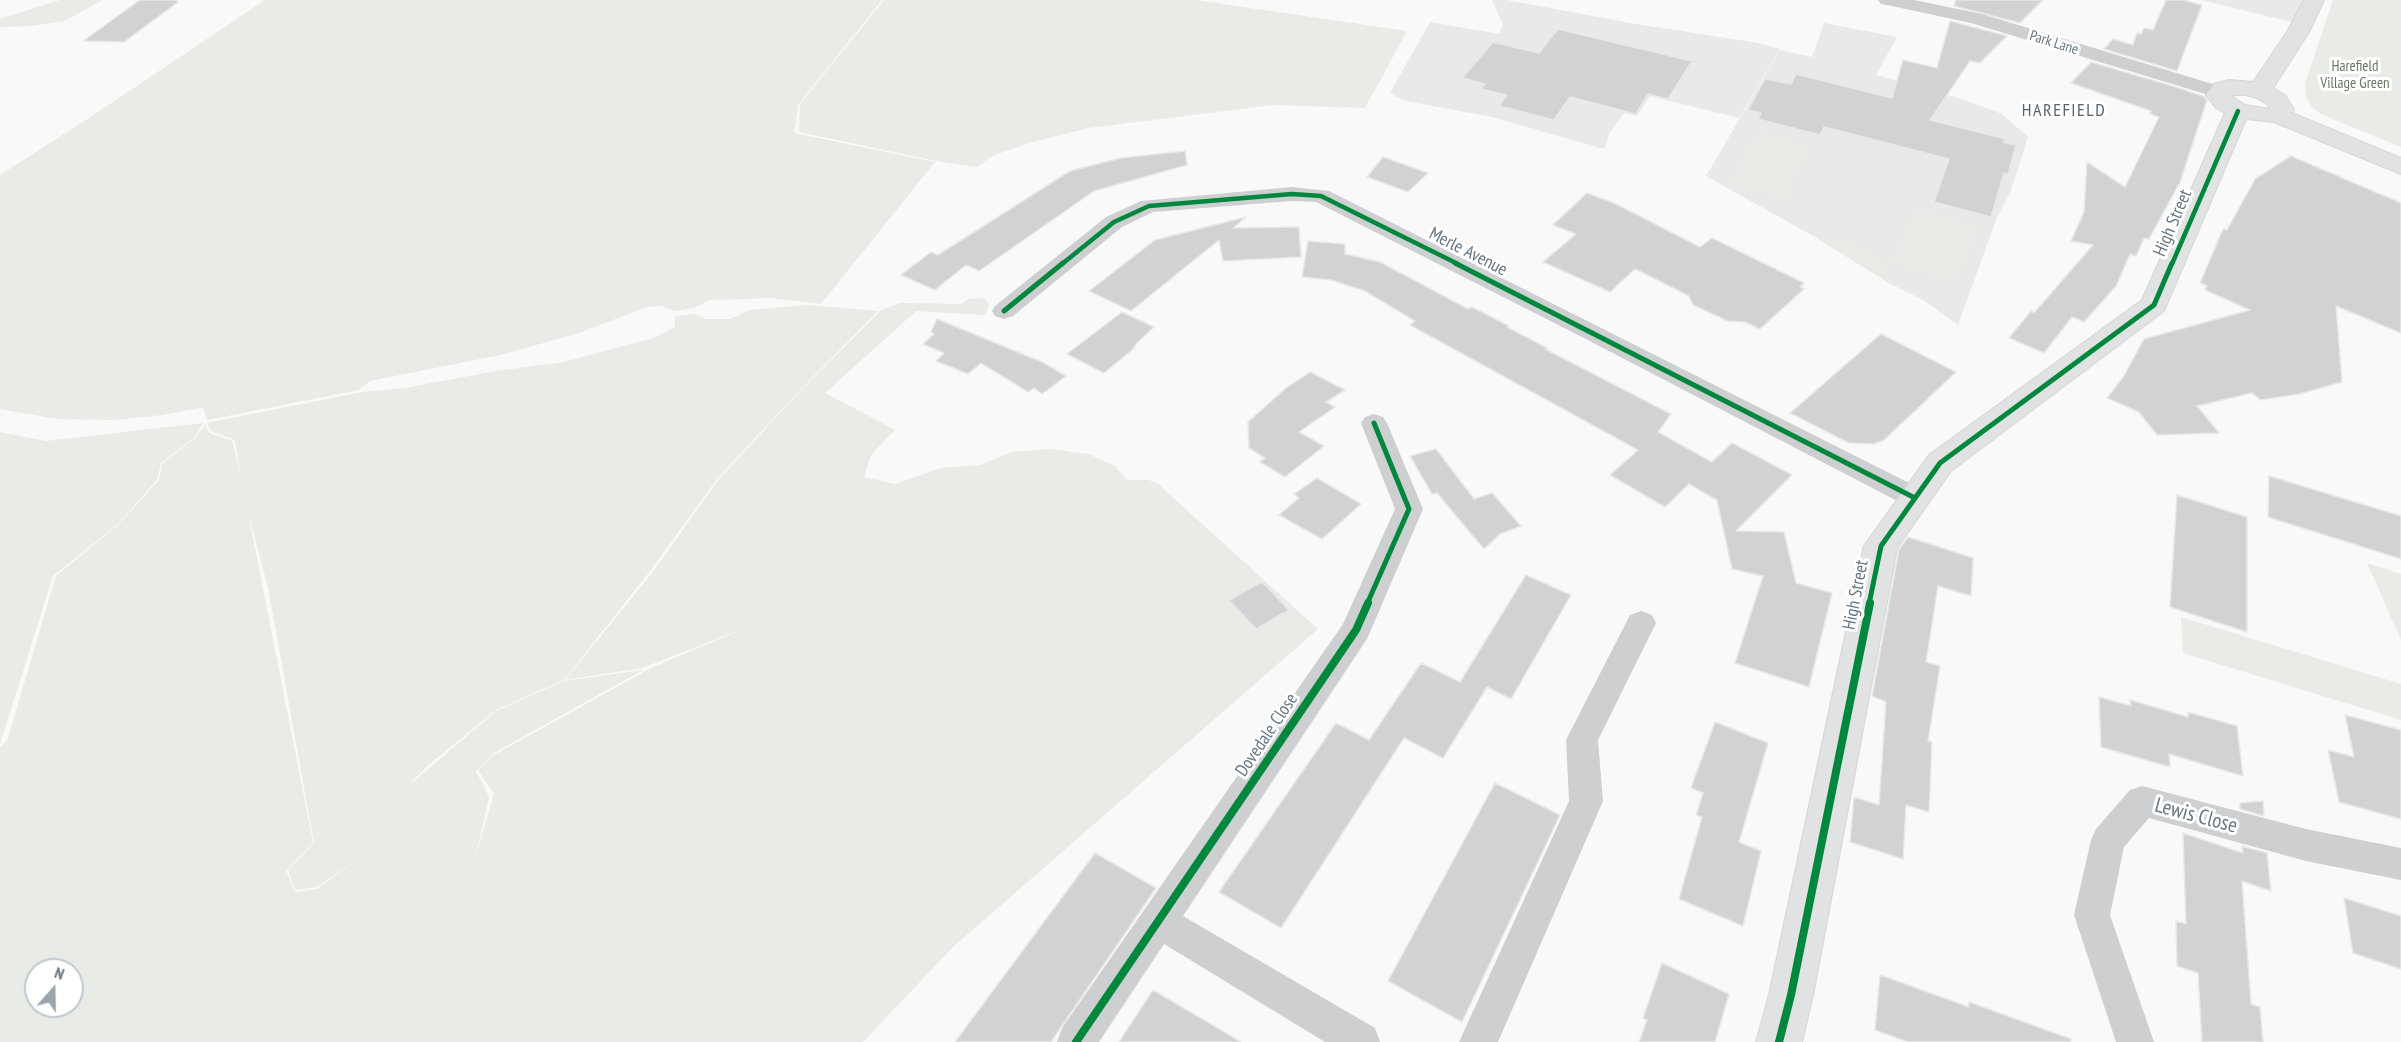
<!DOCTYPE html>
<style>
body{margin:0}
#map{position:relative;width:2401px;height:1042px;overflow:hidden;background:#f9f9f9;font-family:"PT Sans Narrow",sans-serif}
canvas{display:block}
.north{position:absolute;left:24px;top:958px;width:60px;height:60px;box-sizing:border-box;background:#fff;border:2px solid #c1c8cd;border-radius:50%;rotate:20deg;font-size:16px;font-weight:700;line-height:24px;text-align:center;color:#657683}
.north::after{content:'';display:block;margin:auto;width:21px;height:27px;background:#99a4ac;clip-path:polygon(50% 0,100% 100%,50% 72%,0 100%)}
</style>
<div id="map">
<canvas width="2401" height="1042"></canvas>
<div class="north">N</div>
</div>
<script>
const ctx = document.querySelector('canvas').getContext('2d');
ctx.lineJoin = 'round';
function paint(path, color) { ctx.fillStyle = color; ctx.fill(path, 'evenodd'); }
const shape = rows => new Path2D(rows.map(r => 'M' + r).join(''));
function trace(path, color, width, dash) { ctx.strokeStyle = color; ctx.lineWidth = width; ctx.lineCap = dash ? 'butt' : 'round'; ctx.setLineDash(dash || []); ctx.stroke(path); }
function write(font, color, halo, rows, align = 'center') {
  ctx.font = font + ' "PT Sans Narrow",sans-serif'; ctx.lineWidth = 6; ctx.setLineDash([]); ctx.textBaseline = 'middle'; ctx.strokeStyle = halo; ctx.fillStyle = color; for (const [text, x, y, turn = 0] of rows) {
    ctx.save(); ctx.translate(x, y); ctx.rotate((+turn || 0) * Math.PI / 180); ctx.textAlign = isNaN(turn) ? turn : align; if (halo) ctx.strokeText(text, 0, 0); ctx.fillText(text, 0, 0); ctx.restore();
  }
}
const built = shape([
 [1492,0,1507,0,1636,24,1759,43,1780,49,1739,118,1650,96,1637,116,1624,113,1610,132,1604,149,1492,117,1406,101,1390,93,1430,22,1499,34,1503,25],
 [2201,0,2305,0,2296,23],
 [1824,23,1897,37,1876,75,1962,99,2002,114,2028,137,2011,190,1996,220,1958,325,1925,301,1887,282,1813,236,1706,176,1780,50,1812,57]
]);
const green = shape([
 [60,0,103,0,64,21,32,26,0,27,0,19],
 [265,0,882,0,798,105,794,133,935,162,821,304,771,298,709,300,694,308,675,311,661,306,647,307,576,334,500,355,370,381,358,390,207,420,203,407,162,415,115,420,57,419,0,409,0,175,86,120],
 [884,0,1195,0,1407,31,1365,108,1273,105,1088,128,1029,143,992,156,977,167,936,161,799,132,800,104],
 [2333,0,2401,0,2401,147,2321,114,2312,107,2306,97,2305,84],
 [1757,131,1811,145,1786,200,1729,184],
 [1916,208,1979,227,1956,283,1890,263],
 [1832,239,1858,244,1878,256,1889,268,1890,282,1820,240],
 [977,298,985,299,989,304,988,309,984,315,916,311,825,393,895,430,871,455,864,477,895,484,941,468,980,465,1012,452,1050,449,1088,454,1115,466,1127,480,1149,480,1158,484,1318,629,953,947,863,1042,0,1042,0,747,7,741,56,576,119,524,159,480,163,463,195,438,205,425,209,433,232,441,241,477,235,440,211,431,207,423,363,392,405,388,496,371,564,362,653,338,675,327,675,316,696,314,705,319,731,319,749,310,806,305,878,311,801,389,716,480,650,571,564,680,496,710,426,767,406,788,496,711,564,681,643,670,494,753,476,771,489,797,475,858,494,794,478,770,492,756,651,668,748,627,642,668,565,680,653,572,718,480,802,389,881,310,901,303,961,304,968,299],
 [248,512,268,587,314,843,288,870,295,890,317,887,359,858,317,889,295,892,286,871,313,843],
 [36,970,72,970,72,1006,36,1006],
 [203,423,194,438,161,463,157,480,118,524,53,576,0,744,0,432,46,441],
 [2367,563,2401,574,2401,640],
 [2181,617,2401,684,2401,720,2183,653]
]);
const building = shape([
 [140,0,177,0,178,2,124,42,83,41,140,0],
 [1956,0,2043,0,2020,23,1954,6,1956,0],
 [2166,0,2183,0,2202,5,2177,71,2104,49,2113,39,2133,45,2137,33,2141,34,2144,28,2153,30,2166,0],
 [1950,21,2007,36,1980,63,1970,61,1930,120,2006,139,2003,142,2016,145,2008,174,2004,173,1991,217,1934,202,1949,159,1824,127,1820,135,1758,119,1761,113,1748,110,1765,79,1791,84,1796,74,1892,98,1903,60,1937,68,1950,21],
 [1558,29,1692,61,1668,99,1648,94,1636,114,1570,97,1554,120,1499,106,1507,95,1481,89,1485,84,1462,78,1493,42,1539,53,1558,29],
 [2091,62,2179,88,2205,97,2207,100,2180,182,2149,239,2144,238,2136,256,2130,254,2116,286,2084,322,2072,317,2044,353,2009,338,2031,311,2034,313,2093,245,2071,241,2084,212,2087,162,2125,187,2159,117,2150,114,2151,111,2071,83,2091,62],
 [1185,151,1187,165,1094,191,979,271,966,265,935,290,901,275,931,252,938,255,1070,171,1121,158,1185,151],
 [2291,156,2401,203,2401,333,2336,306,2342,382,2299,394,2261,400,2252,393,2197,406,2219,433,2157,435,2139,412,2107,398,2124,376,2144,339,2250,310,2205,290,2207,286,2200,283,2223,229,2227,230,2255,179,2291,156],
 [1383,157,1428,173,1408,192,1367,177,1383,157],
 [1587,193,1616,204,1700,247,1712,238,1804,283,1800,287,1804,289,1760,329,1745,322,1728,321,1693,305,1689,296,1635,269,1610,292,1543,262,1576,234,1553,225,1587,193],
 [1246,217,1233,228,1299,227,1301,257,1223,261,1219,240,1131,311,1089,291,1155,240,1246,217],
 [1308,241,1345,244,1345,254,1380,262,1468,309,1472,307,1509,326,1507,327,1547,348,1545,349,1671,414,1658,432,1712,462,1732,443,1792,475,1736,531,1784,532,1796,583,1832,593,1809,687,1735,663,1763,576,1732,569,1717,500,1689,484,1665,507,1610,475,1638,450,1410,325,1415,321,1365,291,1331,280,1302,277,1308,241],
 [1122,312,1154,327,1137,343,1132,350,1104,373,1067,354,1122,312],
 [937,319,1042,362,1066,376,1042,394,1034,388,1028,392,981,363,968,374,936,361,944,353,923,344,934,334,931,332,937,319],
 [1881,334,1956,372,1884,440,1874,444,1849,443,1790,413,1881,334],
 [1310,372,1345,390,1326,402,1335,407,1299,432,1324,446,1285,477,1260,462,1265,458,1249,448,1248,422,1286,388,1310,372],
 [1436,449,1474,499,1492,493,1521,526,1500,534,1484,549,1437,493,1432,494,1410,456,1436,449],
 [2269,476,2401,516,2401,559,2268,517,2269,476],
 [1317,478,1361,504,1322,539,1279,515,1299,498,1294,494,1317,478],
 [2177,495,2247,517,2247,632,2170,607,2177,495],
 [1908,537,1973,558,1971,596,1938,586,1926,662,1940,666,1928,741,1932,742,1929,812,1906,805,1903,859,1850,842,1854,797,1879,805,1886,702,1872,696,1899,549,1908,537],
 [1526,575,1571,595,1511,699,1487,687,1443,758,1404,738,1281,928,1219,892,1336,723,1369,740,1421,663,1460,682,1526,575],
 [1262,582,1289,610,1256,629,1229,600,1262,582],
 [2099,697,2131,706,2130,700,2188,717,2188,712,2237,726,2243,776,2169,754,2170,767,2101,747,2099,697],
 [2345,715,2401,730,2401,819,2339,802,2328,750,2354,757,2345,715],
 [1715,722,1768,743,1739,842,1761,851,1743,926,1679,899,1702,817,1696,815,1703,793,1691,788,1715,722],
 [1495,783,1560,815,1462,1022,1388,981,1495,783],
 [2263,801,2264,816,2240,809,2240,803,2263,801],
 [2183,833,2243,853,2242,846,2267,853,2271,891,2242,881,2251,1004,2260,1007,2263,1042,2202,1042,2198,973,2177,966,2176,921,2186,924,2183,833],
 [1095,853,1156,888,1051,1042,955,1042,1095,853],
 [2344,898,2401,916,2401,969,2353,953,2344,898],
 [1662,963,1729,994,1715,1042,1639,1042,1647,1020,1643,1018,1662,963],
 [1880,975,1969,1007,1969,1002,2071,1039,2070,1042,1908,1042,1875,1030,1880,975],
 [1153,990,1241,1042,1119,1042,1153,990]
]);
const street = shape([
 [1878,0,1914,0,1982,14,2226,88,2229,92,2226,96,2219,98,2212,96,1971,23,1887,5,1881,4,1878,0],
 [1292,187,1329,191,1925,491,1929,498,1925,505,1915,508,1905,505,1580,336,1316,202,1292,201,1153,212,1122,227,1013,316,1004,319,995,316,992,311,995,306,1106,217,1141,201,1292,187],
 [1374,414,1383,417,1387,423,1423,509,1367,639,1183,916,1375,1028,1380,1042,1325,1042,1164,944,1099,1042,1057,1042,1062,1028,1343,624,1395,509,1361,423,1365,417,1374,414],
 [1641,611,1652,615,1656,623,1598,740,1603,801,1498,1042,1459,1042,1569,801,1566,740,1630,615,1641,611],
 [2142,786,2306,829,2401,848,2401,880,2306,861,2149,818,2124,847,2110,915,2154,1042,2116,1042,2074,915,2091,840,2096,829,2130,790,2142,786]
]);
const secondary = shape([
 [2304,0,2324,0,2309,32,2273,88,2285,95,2294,110,2292,113,2401,158,2401,174,2274,122,2246,119,2164,311,1951,471,1897,548,1813,995,1802,1042,1756,1042,1769,995,1864,546,1929,455,2142,300,2225,113,2216,108,2206,95,2214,84,2221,82,2229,80,2253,82,2287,32,2304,0],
 [2230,95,2246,95,2257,98,2267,104,2270,109,2245,105,2230,95]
]);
const cyclewayFar2 = shape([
 [1062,264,1114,222,1149,206,1292,194,1321,196,1458,264],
 [2172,264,2238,111]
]);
const cyclewayFar1 = shape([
 [1455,263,1915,498],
 [1004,311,1063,263],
 [1367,604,1409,509,1374,423],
 [1869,604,1881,546,1940,463,2154,305,2172,263]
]);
const cycleway = shape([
 [1076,1042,1356,630,1368,603],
 [1779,1042,1791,995,1870,603]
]);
const farStreetnames = [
 ["Park Lane",2054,43,17]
];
const farParknames = [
 ["Harefield",2355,67],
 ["Village Green",2355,84]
];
const farQuarternames = [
 ["HAREFIELD",2064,111]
];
const streetNames = [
 ["High Street",2173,223,-67],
 ["Merle Avenue",1468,252,27],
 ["High Street",1856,595,-79],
 ["Dovedale Close",1267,735,-56]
];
const nearStreetnames = [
 ["Lewis Close",2196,816,15]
];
paint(built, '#e8e9e9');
paint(green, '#e8ebe6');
paint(building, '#d0d2d3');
trace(building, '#e8e8e8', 1.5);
trace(secondary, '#d5d6d7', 2);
paint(street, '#cecfd0');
paint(secondary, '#e1e2e2');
trace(cyclewayFar2, '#00873e', 4.5);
trace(cyclewayFar1, '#00873e', 5);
trace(cycleway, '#00873e', 8);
write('15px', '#657683', '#fff', farStreetnames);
write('15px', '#687a64', '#fff', farParknames);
ctx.letterSpacing = '1.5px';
write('18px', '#57646e', '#fff', farQuarternames);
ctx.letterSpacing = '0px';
write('18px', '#657683', '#fff', streetNames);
write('21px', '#657683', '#fff', nearStreetnames);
</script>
